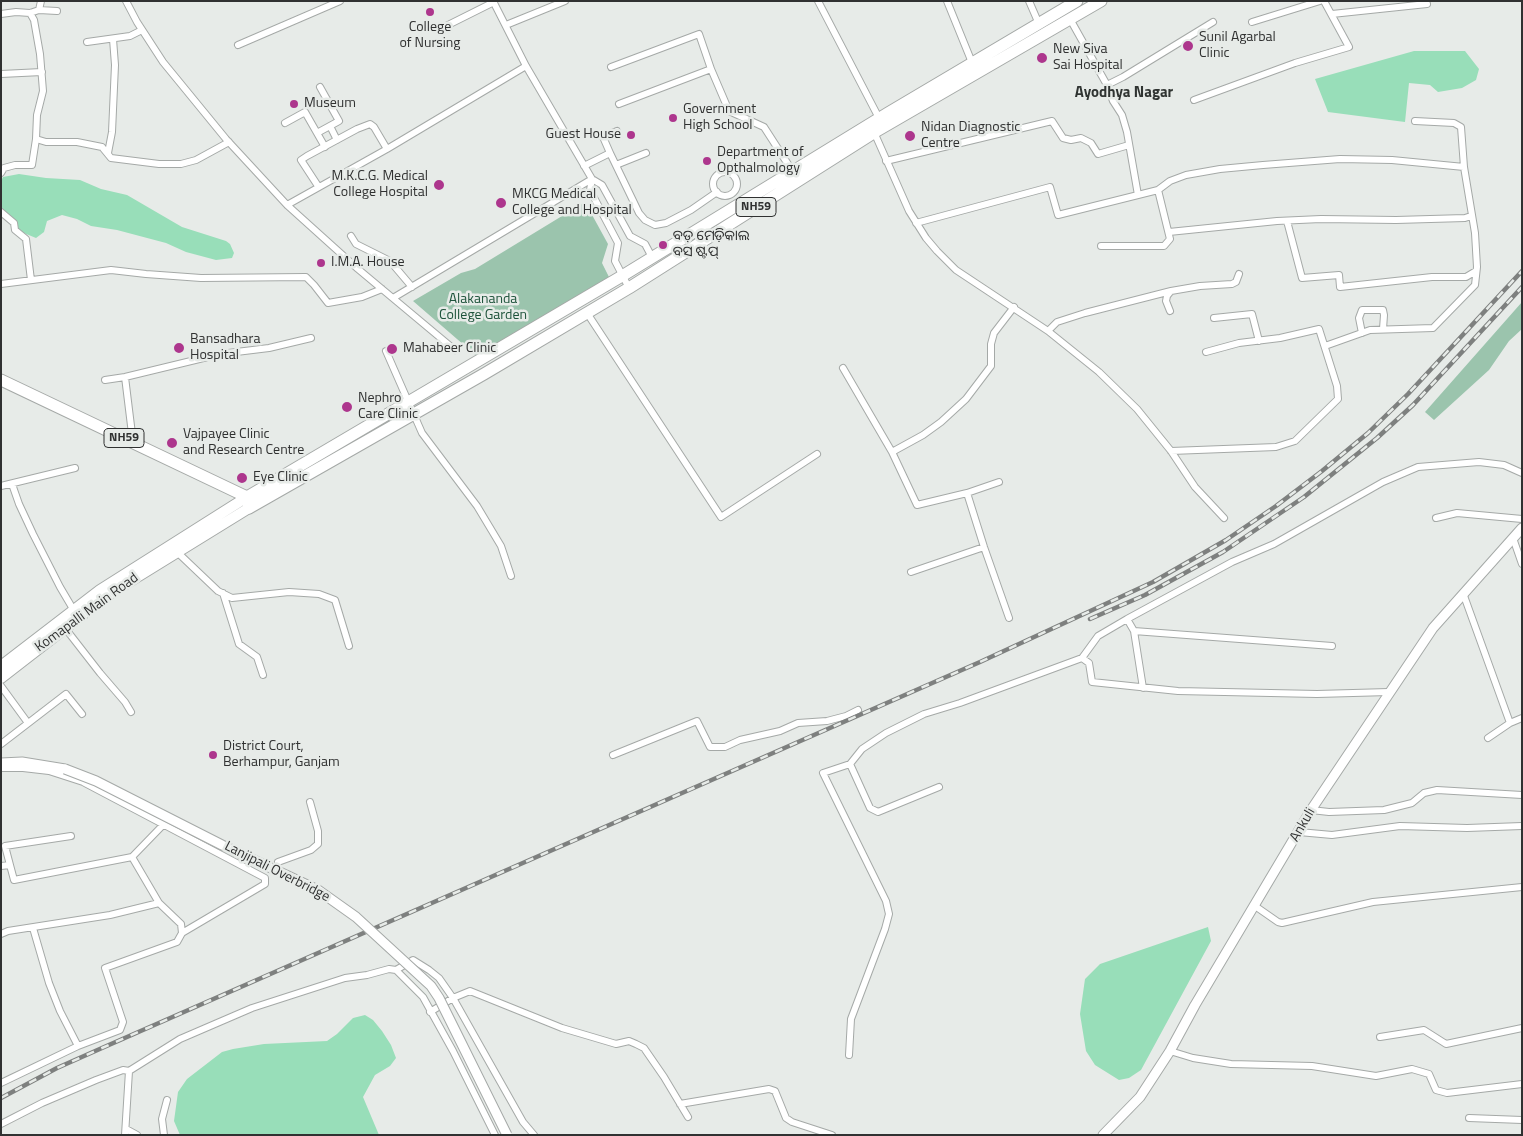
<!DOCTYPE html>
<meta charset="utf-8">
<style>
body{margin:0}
#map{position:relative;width:1523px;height:1136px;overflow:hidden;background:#e7ebe8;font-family:"Titillium Web",sans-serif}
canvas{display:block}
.frame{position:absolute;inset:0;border:2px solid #303131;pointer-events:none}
</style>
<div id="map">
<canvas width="1523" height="1136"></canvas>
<div class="frame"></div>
</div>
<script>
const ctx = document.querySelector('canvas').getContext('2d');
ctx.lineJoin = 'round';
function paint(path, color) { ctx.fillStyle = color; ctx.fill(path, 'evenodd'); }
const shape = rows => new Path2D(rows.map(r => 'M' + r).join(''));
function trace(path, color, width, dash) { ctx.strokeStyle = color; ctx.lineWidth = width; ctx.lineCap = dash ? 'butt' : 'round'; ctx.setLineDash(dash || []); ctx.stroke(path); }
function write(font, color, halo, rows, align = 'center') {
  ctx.font = font + ' "Titillium Web","Noto Sans Oriya",sans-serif'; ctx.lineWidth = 5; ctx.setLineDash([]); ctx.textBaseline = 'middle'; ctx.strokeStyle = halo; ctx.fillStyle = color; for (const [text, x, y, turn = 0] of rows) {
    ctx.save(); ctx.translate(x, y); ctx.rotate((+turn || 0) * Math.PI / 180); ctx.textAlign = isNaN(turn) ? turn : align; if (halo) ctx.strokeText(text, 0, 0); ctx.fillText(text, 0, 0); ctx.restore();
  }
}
const green = shape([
 [585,202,608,244,602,263,609,277,479,358,413,301,461,273,475,269],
 [1522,302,1522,329,1509,341,1489,370,1434,420,1425,412]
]);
const water = shape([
 [1414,51,1465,51,1479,69,1476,80,1462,88,1438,92,1430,85,1409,83,1405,122,1328,112,1315,79],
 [19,174,46,178,80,180,101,189,127,195,182,227,226,241,230,244,234,253,232,258,216,260,186,252,166,243,117,230,91,226,77,219,62,215,47,221,44,232,36,238,19,231,1,209,1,181,3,177],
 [1208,927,1211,941,1141,1070,1129,1078,1119,1080,1095,1065,1086,1051,1080,1014,1085,979,1100,964],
 [365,1015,373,1020,382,1031,391,1045,396,1058,390,1066,375,1075,363,1097,379,1135,180,1135,174,1121,178,1092,187,1079,222,1052,233,1049,264,1044,327,1041,337,1034,353,1018]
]);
const street = shape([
 [126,1,137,22,163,62,226,139,287,205,358,269,455,350],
 [493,1,526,66,592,179],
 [818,1,880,120],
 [947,1,973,65],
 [1029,1,1039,24],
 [39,10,57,11],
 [1,14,16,12,30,13,39,10,41,1],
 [1332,14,1427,4],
 [1070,19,1107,85,1113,101,1122,115,1127,132,1138,195,1158,190,1170,181,1186,175,1220,169,1263,165,1340,159,1392,160,1464,167],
 [1252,22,1320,1],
 [506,25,565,1],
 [444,27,494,2],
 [87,42,130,36,142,30],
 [238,45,340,1],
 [611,67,699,34,711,69,619,104],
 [711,69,729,111,764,127,793,172],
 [1,74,42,72],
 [1107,85,1123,77,1213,22],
 [1194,100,1295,63,1349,47,1324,1],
 [285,123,305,112,325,147],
 [330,126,337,140],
 [874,132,909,211,926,238,937,251,956,270,1048,331,1099,372,1137,409,1171,451,1195,487,1224,518],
 [317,133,339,121,320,87],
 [36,139,46,142,77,142,102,147,111,158,159,164,181,164,196,160,229,142],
 [108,153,112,132,115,65,113,39],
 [610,153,603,137,617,131],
 [886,161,1052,121,1063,138,1071,140,1081,138,1091,143,1098,154,1129,145],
 [616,165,646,153],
 [584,166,610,153,639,213,645,220,655,225,666,223,691,210,717,192],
 '713 184a12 12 0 1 1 24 0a12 12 0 1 1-24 0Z',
 [1,173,4,168,15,165,32,165,36,139,37,115,43,91,40,54,34,20,30,13],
 [592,179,590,190,618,243,615,261,629,288],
 [592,179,602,185,630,236,645,244,653,259],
 [318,186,301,160,307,156,357,129,370,124,374,127,387,149],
 [287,205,387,149,526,66],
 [1,212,14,223,15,230,26,239,31,280],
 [1287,221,1302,278,1339,275,1340,287,1432,277,1466,277,1476,271],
 [916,223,1050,187,1058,215,1138,195],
 [1169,232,1277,221,1321,219,1396,220,1465,218,1471,216],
 [351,236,356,244,390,261,412,287],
 [1101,246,1164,246,1170,239,1158,190],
 [1,284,111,270,146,274,201,278,306,277,314,285,328,303,362,297,382,289],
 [393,298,592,179],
 [1170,311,1166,301,1167,296,1171,291,1200,286,1232,284,1236,282,1239,274],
 [587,313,721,517,817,454],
 [1214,318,1252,314,1259,341],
 [1048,331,1057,322,1085,313,1171,291],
 [1362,333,1359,318,1362,310,1383,310,1384,315,1383,329],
 [1325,346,1370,330,1433,328,1475,285,1477,267,1475,233,1464,167,1461,127,1454,123,1415,121],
 [386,351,422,433,477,506,501,546,511,576],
 [843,368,892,452,917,505,967,493,984,547,1009,618],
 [125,377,133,442],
 [105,380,125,377,220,354,269,348,311,338],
 [1171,451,1276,447,1295,441,1338,399,1337,386,1319,329,1280,338,1239,343,1206,352],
 [892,452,923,435,941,422,966,399,991,366,991,344,994,333,1014,307],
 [12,484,19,504,33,534,60,587,73,609],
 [1,486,75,468],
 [967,493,999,482],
 [1436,518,1457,513,1522,519],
 [1513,538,1522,564],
 [176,551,218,591,232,598,289,592,319,594,335,600,349,646],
 [911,572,984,547],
 [223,593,239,644,257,657,263,675],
 [1463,593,1510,723],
 [1127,619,1134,631,1143,688],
 [65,628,100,673,125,702,131,712],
 [1134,631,1332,646],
 [1082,658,1098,636,1127,619,1232,562,1274,544,1383,482,1418,467,1479,462,1504,465,1522,473],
 [1,686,28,723],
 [1488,738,1510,723,1522,718],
 [1,744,66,694,82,714],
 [613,755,697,721,710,747,725,747,740,740,780,731,798,723,827,721,846,716,858,710],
 [850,764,870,808,878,812,939,787],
 [1,768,23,768,49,771,83,782,265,878,265,884,182,933,177,942,105,968,123,1022,120,1030,78,1046,1,1083],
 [1311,810,1329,812,1384,810,1412,803,1424,793,1437,790,1522,795],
 [1299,832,1332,835,1400,826,1467,828,1522,826],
 [132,857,159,903,181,924,182,933],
 [278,862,311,850,318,844,318,831,310,802],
 [10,865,5,846,71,836],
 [1,866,10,865,14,880,132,857,163,825],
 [1255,906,1278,922,1282,923,1373,902,1522,887],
 [33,928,49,983,60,1011,78,1046],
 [1,934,8,931,110,915,159,903],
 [396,970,413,960,429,970,439,978,453,998,523,1122,534,1135],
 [430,1012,453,998,470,991,562,1028,616,1044,629,1041,636,1044,644,1048,664,1077,688,1117],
 [1380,1037,1424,1030,1446,1044,1522,1028],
 [1170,1051,1193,1058,1231,1064,1312,1066,1376,1076,1412,1069,1429,1074,1436,1090,1447,1093,1522,1084],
 [849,1055,851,1019,885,929,889,914,886,901,823,773,850,764,862,749,886,733,924,714,960,703,1082,658,1089,663,1092,682,1178,691,1317,694,1389,692],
 [680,1104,769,1089,775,1091,786,1118,792,1122,832,1135],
 [1469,1118,1522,1120],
 [1,1124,42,1103,96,1080,123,1070,129,1071,180,1039,252,1008,345,978,367,975,389,969,396,970,423,997,453,1051,495,1135],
 [126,1129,137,1135],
 [125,1135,129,1071],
 [164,1135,162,1119,167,1100]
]);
const secondary = shape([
 [1,763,22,762,65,769],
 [1103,1135,1140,1097,1170,1051,1195,1005,1311,810,1433,628,1522,528]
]);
const primary = shape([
 [1,666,100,590,247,497],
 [1,678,108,595,249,508]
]);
const highway = shape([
 [1,380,247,497],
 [247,497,249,508,484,374,629,288,875,132,1101,1],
 [247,497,622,276,888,113,1077,1]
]);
const rail = shape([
 [1090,619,1145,595,1223,552,1304,497,1377,438,1413,405,1522,287],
 [1,1098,57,1068,102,1048,980,662,1153,582,1226,540,1276,506,1322,471,1368,433,1408,394,1522,271]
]);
const secondaryBridge = shape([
 [65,769,96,781,222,845,318,890,356,917,431,986,439,998,507,1135]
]);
const markers = [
 [430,12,5,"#ad368d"],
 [1188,46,6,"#ad368d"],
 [1042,58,6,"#ad368d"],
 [294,104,5,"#ad368d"],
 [673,118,5,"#ad368d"],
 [631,135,5,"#ad368d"],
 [910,136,6,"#ad368d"],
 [707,161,5,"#ad368d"],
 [439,185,6,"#ad368d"],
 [501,203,6,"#ad368d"],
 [663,245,5,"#ad368d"],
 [321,263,5,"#ad368d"],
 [179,348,6,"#ad368d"],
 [392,349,6,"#ad368d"],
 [347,407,6,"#ad368d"],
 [172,443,6,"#ad368d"],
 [242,478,6,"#ad368d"],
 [213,755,5,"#ad368d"]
];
const shields = [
 [756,207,40],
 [124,438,40]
];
const shieldNames = [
 ["NH59",756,207],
 ["NH59",124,438]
];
const poiNames = [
 ["College",430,28,"center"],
 ["of Nursing",430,44,"center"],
 ["Sunil Agarbal",1199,38],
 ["Clinic",1199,54],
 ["New Siva",1053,50],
 ["Sai Hospital",1053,66],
 ["Museum",304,104],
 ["Government",683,110],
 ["High School",683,126],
 ["Nidan Diagnostic",921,128],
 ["Centre",921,144],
 ["Guest House",621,135,"right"],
 ["Department of",717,153],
 ["Opthalmology",717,169],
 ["M.K.C.G. Medical",428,177,"right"],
 ["College Hospital",428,193,"right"],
 ["MKCG Medical",512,195],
 ["College and Hospital",512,211],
 ["ବଡ଼ ମେଡ଼ିକାଲ",673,237],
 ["ବସ ଷ୍ଟପ୍",673,253],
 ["I.M.A. House",331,263],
 ["Bansadhara",190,340],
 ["Hospital",190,356],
 ["Mahabeer Clinic",403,349],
 ["Nephro",358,399],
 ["Care Clinic",358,415],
 ["Vajpayee Clinic",183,435],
 ["and Research Centre",183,451],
 ["Eye Clinic",253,478],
 ["District Court,",223,747],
 ["Berhampur, Ganjam",223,763]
];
const parkNames = [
 ["Alakananda",483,300],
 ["College Garden",483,316]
];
const streetNames = [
 ["Komapalli Main Road",87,613,-36],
 ["Ankuli",1303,825,-60],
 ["Lanjipali Overbridge",277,872,27]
];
const neighbourhoodNames = [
 ["Ayodhya Nagar",1124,93]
];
paint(green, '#9bc4ad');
paint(water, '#98deb9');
trace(street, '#a5a9a7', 8);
trace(secondary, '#a5a9a7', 11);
trace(primary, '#a5a9a7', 12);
trace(highway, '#a5a9a7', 13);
trace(street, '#fff', 6);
trace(secondary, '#fff', 9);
trace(primary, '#fff', 10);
trace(highway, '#fff', 11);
trace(rail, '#7e807f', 4.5);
trace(rail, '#e7ebe8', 2.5, [8]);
trace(secondaryBridge, '#a5a9a7', 11, []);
trace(secondaryBridge, '#fff', 9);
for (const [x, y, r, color] of markers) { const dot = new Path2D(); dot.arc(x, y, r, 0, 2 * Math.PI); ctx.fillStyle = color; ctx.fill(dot); trace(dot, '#e7ebe8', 2); }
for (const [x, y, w] of shields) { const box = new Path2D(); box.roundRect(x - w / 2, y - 9.5, w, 19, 4); ctx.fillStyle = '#e7ebe8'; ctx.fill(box); trace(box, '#303131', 1); }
write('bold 12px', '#303131', null, shieldNames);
write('14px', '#303131', '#e7ebe8', poiNames, 'left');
write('14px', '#1e533b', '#e7ebe8', parkNames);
write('14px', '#303131', '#e7ebe8', streetNames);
write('bold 15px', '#303432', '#e7ebe8', neighbourhoodNames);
</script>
